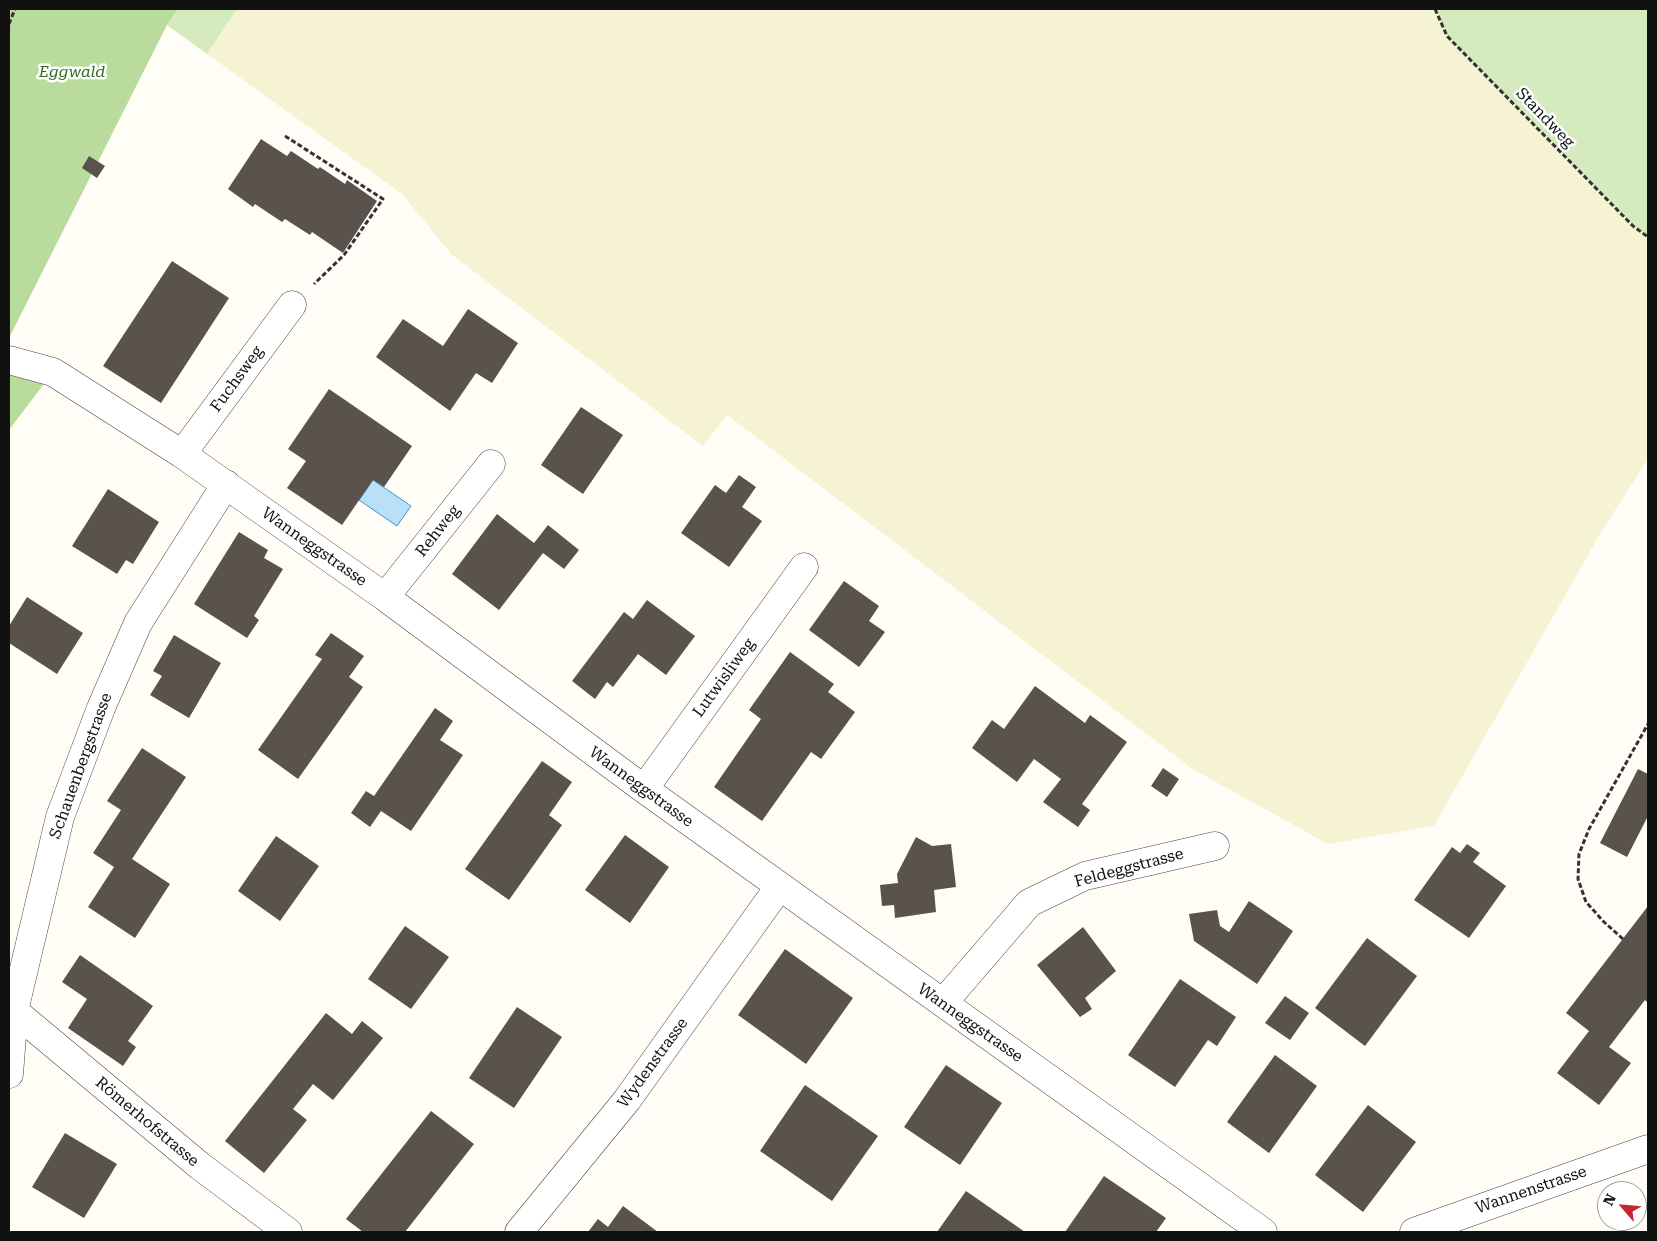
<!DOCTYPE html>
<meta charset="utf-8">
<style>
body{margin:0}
#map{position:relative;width:1657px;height:1241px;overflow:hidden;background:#fffdf5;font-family:"Roboto Serif",serif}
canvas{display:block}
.frame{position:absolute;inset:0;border:10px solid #111;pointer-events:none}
.north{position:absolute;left:1597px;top:1181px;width:50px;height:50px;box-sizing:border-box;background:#fff;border:1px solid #a0a0a0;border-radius:50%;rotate:297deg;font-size:14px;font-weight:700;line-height:20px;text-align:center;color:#111}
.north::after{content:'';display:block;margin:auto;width:18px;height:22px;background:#c4262e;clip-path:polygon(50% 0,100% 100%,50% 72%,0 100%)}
</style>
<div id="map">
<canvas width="1657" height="1241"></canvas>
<div class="frame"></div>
<div class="north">N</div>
</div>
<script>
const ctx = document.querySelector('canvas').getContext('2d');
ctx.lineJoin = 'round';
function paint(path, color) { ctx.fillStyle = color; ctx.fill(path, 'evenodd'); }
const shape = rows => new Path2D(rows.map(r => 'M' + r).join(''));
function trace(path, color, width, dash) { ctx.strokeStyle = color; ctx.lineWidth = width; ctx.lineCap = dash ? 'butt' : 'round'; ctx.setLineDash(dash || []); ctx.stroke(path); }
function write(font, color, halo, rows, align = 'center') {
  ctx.font = font + ' "Roboto Serif",serif'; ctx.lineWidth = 5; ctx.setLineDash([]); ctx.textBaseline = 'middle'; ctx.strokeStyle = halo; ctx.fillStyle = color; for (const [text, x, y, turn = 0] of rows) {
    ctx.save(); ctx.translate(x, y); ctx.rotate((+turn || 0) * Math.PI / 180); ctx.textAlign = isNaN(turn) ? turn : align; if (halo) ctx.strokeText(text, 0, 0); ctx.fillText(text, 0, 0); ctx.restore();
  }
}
const farmland = shape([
 [237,9,1435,9,1447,36,1633,226,1648,237,1648,459,1600,534,1434,826,1328,844,1194,770,727,415,703,446,452,255,402,194,207,54]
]);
const green = shape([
 [178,9,237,9,207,54,167,25],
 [1435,9,1648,9,1648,237,1633,226,1447,36]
]);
const forest = shape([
 [9,9,178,9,167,25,9,338],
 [9,360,53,372,9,430]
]);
const water = shape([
 [373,480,411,506,397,526,359,500,373,480]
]);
const building = shape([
 [261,139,287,156,291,151,318,169,320,167,345,184,347,180,377,201,343,253,312,232,310,235,285,219,282,222,255,204,253,207,228,189],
 [89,156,105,166,97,178,82,168],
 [172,261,229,298,161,403,103,366],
 [468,309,518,343,492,383,476,373,450,411,376,357,403,319,443,346],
 [329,389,412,446,384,487,373,480,342,525,287,488,306,461,288,449],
 [581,407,623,435,583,494,541,465],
 [739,475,756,487,742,507,762,521,729,567,681,533,715,485,726,493],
 [108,489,159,522,133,564,126,560,117,574,72,546],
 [497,514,534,543,548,525,579,550,564,569,543,553,499,610,452,574],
 [239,532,268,550,264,558,283,569,254,616,259,620,247,638,194,604],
 [844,581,879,606,869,621,885,632,859,667,809,630],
 [27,597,83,633,57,674,9,643,9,626],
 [647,600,695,636,666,675,638,654,613,687,607,682,595,699,572,681,624,612,633,619],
 [331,633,364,656,349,677,363,687,298,779,258,750,322,659,315,655],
 [174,635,221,663,189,718,150,695,162,676,153,671],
 [790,652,834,684,828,692,855,712,821,759,811,752,762,821,714,787,761,719,749,710],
 [1035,686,1085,723,1090,715,1127,742,1082,804,1090,810,1078,827,1043,802,1061,779,1034,759,1017,782,972,748,992,720,1004,729],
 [435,708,453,721,440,740,463,755,411,831,381,811,370,827,351,813,366,791,374,796],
 [142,748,186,777,132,859,170,884,135,938,88,907,114,867,93,853,121,810,107,801],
 [542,761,572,782,549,815,562,825,509,900,465,869],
 [1163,768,1179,779,1167,797,1151,786],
 [1638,769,1648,774,1648,816,1627,857,1600,843],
 [625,835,669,867,630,923,585,890],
 [276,836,319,866,280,921,238,891],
 [916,837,932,846,951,844,956,887,934,890,936,912,895,918,894,905,882,906,880,885,898,883,897,874],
 [1467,844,1480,853,1473,862,1506,886,1469,938,1414,900,1452,847,1460,853],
 [1249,901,1293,931,1257,984,1194,941,1189,914,1217,910,1220,926,1229,932],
 [1648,906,1648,1003,1645,1000,1609,1047,1631,1063,1599,1105,1557,1073,1589,1031,1566,1013],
 [405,926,449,957,411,1009,368,979],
 [1083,927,1116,971,1085,998,1092,1009,1080,1017,1037,965],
 [1367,938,1417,976,1365,1046,1315,1008],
 [785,949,853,998,806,1064,738,1015],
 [80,955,153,1006,128,1041,136,1047,123,1066,68,1028,87,999,62,982],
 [1180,979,1236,1017,1217,1046,1208,1040,1175,1087,1128,1055],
 [1285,996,1309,1013,1290,1040,1265,1023],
 [517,1007,562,1037,514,1108,469,1078],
 [326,1013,352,1034,362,1021,383,1038,333,1100,313,1084,293,1109,307,1120,264,1173,225,1141],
 [1275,1055,1317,1086,1269,1153,1227,1122],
 [946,1065,1002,1103,960,1165,904,1127],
 [805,1085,878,1136,832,1201,760,1151],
 [1368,1105,1416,1142,1363,1212,1315,1175],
 [431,1111,474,1144,405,1232,363,1232,346,1219],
 [65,1133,117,1164,84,1218,32,1187],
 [1104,1176,1166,1218,1156,1232,1065,1232],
 [966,1191,1025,1232,937,1232],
 [623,1206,658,1232,588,1232,598,1219,608,1227]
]);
const path = shape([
 [1435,9,1447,36,1633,226,1648,237],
 [9,24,15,9],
 [285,136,383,199,344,255,314,284],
 [1623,939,1604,922,1586,902,1578,879,1579,854,1589,829,1648,724]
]);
const street = shape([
 [9,360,53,372,182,454,385,597,644,789,1263,1232],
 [182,454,292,305],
 [385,597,491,464],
 [644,789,804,567],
 [943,1003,1029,903,1085,876,1215,846],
 [9,1010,14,1011,200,1166,288,1232],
 [9,1074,14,1011,60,817,101,708,138,623,226,484],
 [519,1232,627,1100,779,887],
 [1414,1232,1648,1149]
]);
const parkNames = [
 ["Eggwald",72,72]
];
const streetNames = [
 ["Standweg",1545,118,46],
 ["Fuchsweg",237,379,-54],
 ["Rehweg",438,531,-52],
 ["Wanneggstrasse",314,547,35],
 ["Lutwisliweg",724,678,-54],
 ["Schauenbergstrasse",81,766,-70],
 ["Wanneggstrasse",641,787,36],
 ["Feldeggstrasse",1129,868,-15],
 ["Wanneggstrasse",970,1023,35],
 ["Wydenstrasse",653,1063,-54],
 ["Römerhofstrasse",147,1122,40],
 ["Wannenstrasse",1531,1190,-19]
];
paint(farmland, '#f6f3d4');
paint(green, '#d5ebbd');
paint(forest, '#b9dc9c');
paint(water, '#b9e0f7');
trace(water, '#3f96cf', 1);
paint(building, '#5a524d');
trace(street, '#444', 29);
trace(path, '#333', 3, [5, 2.5]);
trace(street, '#fff', 28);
write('italic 16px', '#2f6b1f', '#fff', parkNames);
write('16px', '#111', '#fff', streetNames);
</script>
